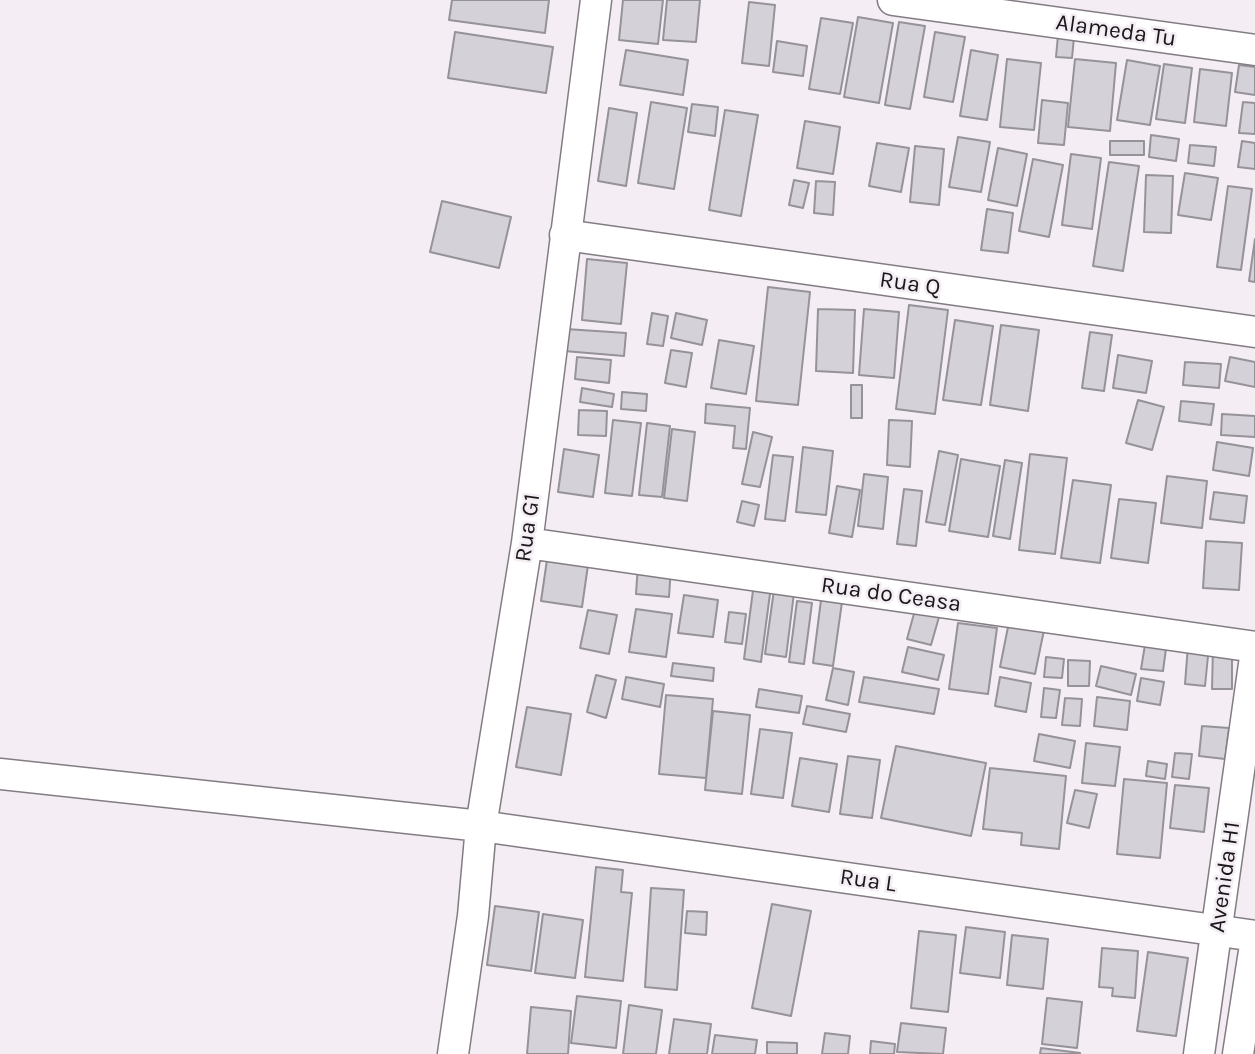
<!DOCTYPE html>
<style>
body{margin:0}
canvas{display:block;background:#f4edf4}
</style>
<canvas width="1255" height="1054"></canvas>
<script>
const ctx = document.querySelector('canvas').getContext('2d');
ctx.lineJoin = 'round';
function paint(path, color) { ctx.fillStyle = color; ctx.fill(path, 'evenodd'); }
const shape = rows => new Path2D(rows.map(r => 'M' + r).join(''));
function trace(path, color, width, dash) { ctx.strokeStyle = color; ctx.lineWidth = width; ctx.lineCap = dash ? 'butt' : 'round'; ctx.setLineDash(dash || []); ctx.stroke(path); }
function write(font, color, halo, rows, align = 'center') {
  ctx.font = font + ' Karla,sans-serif'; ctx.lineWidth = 5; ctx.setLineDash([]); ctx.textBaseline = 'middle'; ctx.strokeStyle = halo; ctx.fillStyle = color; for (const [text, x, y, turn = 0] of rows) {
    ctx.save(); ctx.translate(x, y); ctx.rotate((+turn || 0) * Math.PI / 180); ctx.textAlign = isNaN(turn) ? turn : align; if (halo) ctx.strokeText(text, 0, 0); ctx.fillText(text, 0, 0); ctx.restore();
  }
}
const building = shape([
 [452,0,549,0,545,33,449,20,452,0],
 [623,0,663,0,658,44,619,40,623,0],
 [667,0,700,0,696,42,663,40,667,0],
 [749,2,775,5,769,66,742,63,749,2],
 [858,17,893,23,879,103,844,97,858,17],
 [821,18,853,23,840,94,809,89,821,18],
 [899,22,925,26,910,109,885,105,899,22],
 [455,32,553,47,546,93,448,78,455,32],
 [935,32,965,37,953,102,924,97,935,32],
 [1058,35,1074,37,1072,58,1056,57,1058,35],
 [777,41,807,46,803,76,773,72,777,41],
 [626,50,688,60,683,95,620,85,626,50],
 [971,50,998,55,987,120,960,116,971,50],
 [1007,59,1041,63,1034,130,1000,127,1007,59],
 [1075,59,1116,63,1110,131,1068,127,1075,59],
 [1127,60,1160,66,1150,125,1117,120,1127,60],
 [1164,64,1192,68,1185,123,1156,119,1164,64],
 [1239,65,1255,67,1255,95,1235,92,1239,65],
 [1200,69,1232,73,1226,126,1194,122,1200,69],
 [1042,100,1068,103,1064,145,1038,143,1042,100],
 [651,102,687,108,674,189,638,183,651,102],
 [1243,102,1255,103,1255,134,1239,133,1243,102],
 [692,104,718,107,715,136,688,132,692,104],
 [609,108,637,113,626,186,598,181,609,108],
 [725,110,758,115,741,216,709,210,725,110],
 [805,121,840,127,833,174,797,168,805,121],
 [1151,135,1179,139,1176,161,1149,157,1151,135],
 [958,137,990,142,981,192,949,187,958,137],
 [1110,141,1144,141,1144,155,1110,155,1110,141],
 [1242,141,1255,143,1255,169,1238,167,1242,141],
 [877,143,909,148,901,192,869,186,877,143],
 [1190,145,1216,147,1214,166,1188,163,1190,145],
 [915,146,944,149,939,205,910,202,915,146],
 [998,148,1027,154,1017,206,988,200,998,148],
 [1071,154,1101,158,1092,229,1062,225,1071,154],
 [1033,159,1063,165,1049,237,1019,231,1033,159],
 [1109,162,1139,166,1123,271,1093,266,1109,162],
 [1185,173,1218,178,1211,220,1178,215,1185,173],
 [1146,175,1173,176,1171,233,1144,232,1146,175],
 [794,180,809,183,803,208,789,205,794,180],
 [816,181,835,182,833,215,814,213,816,181],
 [1228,186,1252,189,1241,270,1217,267,1228,186],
 [442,201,511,217,499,268,430,252,442,201],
 [987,209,1013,213,1008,253,981,250,987,209],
 [1255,239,1255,282,1249,281,1255,239],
 [587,259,627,263,621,324,582,320,587,259],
 [768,287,810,292,798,405,756,401,768,287],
 [909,305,948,310,935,414,896,409,909,305],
 [818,309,855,310,853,373,816,371,818,309],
 [864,309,899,312,894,378,859,375,864,309],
 [652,313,668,316,663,346,647,344,652,313],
 [676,313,707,320,702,345,671,338,676,313],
 [955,320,993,326,981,405,943,400,955,320],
 [1001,325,1039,330,1028,411,990,405,1001,325],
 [566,329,626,333,624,356,564,351,566,329],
 [1090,332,1112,335,1104,391,1082,388,1090,332],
 [719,340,754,346,746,394,711,388,719,340],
 [671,350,692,353,686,387,665,383,671,350],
 [1118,355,1152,361,1146,393,1113,388,1118,355],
 [577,357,611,360,609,383,575,379,577,357],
 [1230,357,1255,362,1255,387,1225,381,1230,357],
 [1185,362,1221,364,1219,388,1183,385,1185,362],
 [851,385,862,385,862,418,851,418,851,385],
 [582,388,614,394,612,407,580,402,582,388],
 [622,392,647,394,646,411,621,409,622,392],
 [1138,400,1164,407,1152,450,1126,443,1138,400],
 [1181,401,1214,404,1211,425,1179,421,1181,401],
 [706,404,750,408,746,449,733,448,735,426,705,423,706,404],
 [579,410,607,411,606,436,578,435,579,410],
 [1222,414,1255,416,1255,437,1221,435,1222,414],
 [613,420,641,423,632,496,605,493,613,420],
 [889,420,912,421,910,467,887,465,889,420],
 [647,423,670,426,662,497,639,495,647,423],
 [672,429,695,432,687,501,664,498,672,429],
 [753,432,772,437,760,487,742,484,753,432],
 [1217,442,1253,448,1249,476,1213,470,1217,442],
 [803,447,833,451,826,515,796,512,803,447],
 [564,449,599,455,593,497,558,492,564,449],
 [939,451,958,455,945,525,926,522,939,451],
 [1030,454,1067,458,1055,554,1019,550,1030,454],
 [773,455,793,457,785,521,765,519,773,455],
 [961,459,1000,466,988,537,949,531,961,459],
 [1005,460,1022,463,1010,539,993,536,1005,460],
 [864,474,888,477,883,529,858,526,864,474],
 [1167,476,1207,481,1202,528,1161,523,1167,476],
 [1073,480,1111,485,1100,563,1061,558,1073,480],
 [837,486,860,490,852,537,829,533,837,486],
 [904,489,922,491,916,546,897,544,904,489],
 [1214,492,1247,496,1244,523,1210,519,1214,492],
 [1119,499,1156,503,1148,563,1111,558,1119,499],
 [742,501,759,505,754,526,737,522,742,501],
 [1206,541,1242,543,1239,590,1203,588,1206,541],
 [548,553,589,558,582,607,541,601,548,553],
 [638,564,671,567,669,597,636,594,638,564],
 [754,583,771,586,761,662,744,659,754,583],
 [774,590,794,593,786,657,765,654,774,590],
 [684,595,718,600,713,637,678,633,684,595],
 [821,600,842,602,833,666,813,663,821,600],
 [797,601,812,603,804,664,789,662,797,601],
 [636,609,672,614,666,657,629,652,636,609],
 [588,610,617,615,609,654,580,648,588,610],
 [915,610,939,617,931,645,907,639,915,610],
 [729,612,746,614,742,644,725,642,729,612],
 [1009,622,1044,630,1035,674,1000,667,1009,622],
 [958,623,997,628,988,694,949,689,958,623],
 [1146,639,1167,641,1163,671,1141,669,1146,639],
 [1188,645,1209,646,1205,686,1185,684,1188,645],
 [908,647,944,655,938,680,902,672,908,647],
 [1213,647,1232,648,1232,689,1212,689,1213,647],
 [1046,657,1064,659,1062,678,1044,677,1046,657],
 [1068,660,1090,661,1089,686,1068,686,1068,660],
 [673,663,714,668,713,681,671,676,673,663],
 [1101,666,1136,674,1131,695,1096,686,1101,666],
 [833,668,854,672,848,705,826,700,833,668],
 [596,675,616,680,606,718,587,712,596,675],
 [626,677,664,684,660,707,622,699,626,677],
 [864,677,939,689,934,714,859,702,864,677],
 [1000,677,1031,683,1026,712,995,706,1000,677],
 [1141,678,1164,682,1160,705,1137,701,1141,678],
 [1044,688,1060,690,1056,718,1041,717,1044,688],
 [759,689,802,696,799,713,756,707,759,689],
 [666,695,713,699,706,778,659,774,666,695],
 [1097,697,1130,701,1127,730,1094,726,1097,697],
 [1065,698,1082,699,1080,726,1062,725,1065,698],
 [807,706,850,714,846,732,803,724,807,706],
 [527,707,571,714,561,775,516,767,527,707],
 [713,711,750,715,742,794,705,790,713,711],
 [1202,726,1229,728,1225,759,1199,756,1202,726],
 [760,729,792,733,783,798,751,794,760,729],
 [1039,734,1075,741,1070,768,1034,761,1039,734],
 [1086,743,1120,747,1115,786,1082,783,1086,743],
 [896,746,986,763,971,836,881,818,896,746],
 [1175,753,1192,754,1189,779,1172,777,1175,753],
 [848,756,880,760,872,818,840,814,848,756],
 [800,758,837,764,829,812,792,806,800,758],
 [1148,761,1167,764,1165,779,1146,776,1148,761],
 [990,768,1066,776,1059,849,1021,845,1022,833,983,829,990,768],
 [1124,779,1167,783,1160,858,1117,854,1124,779],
 [1175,785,1209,788,1204,832,1170,828,1175,785],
 [1075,790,1097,794,1089,828,1067,823,1075,790],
 [596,867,623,870,621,892,632,893,623,981,585,977,596,867],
 [651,888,684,890,677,990,645,987,651,888],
 [772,904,811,911,791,1016,752,1008,772,904],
 [495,906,539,912,531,971,487,965,495,906],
 [687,911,707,912,706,935,685,933,687,911],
 [543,914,583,920,575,978,535,973,543,914],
 [966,927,1005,932,1000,978,960,973,966,927],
 [919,931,956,935,948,1012,911,1008,919,931],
 [1012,935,1048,939,1043,989,1007,985,1012,935],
 [1102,948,1138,951,1135,998,1112,996,1113,988,1099,987,1102,948],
 [1148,952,1188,958,1176,1036,1137,1031,1148,952],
 [577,996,621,1001,616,1048,571,1043,577,996],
 [1047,998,1082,1002,1077,1048,1042,1044,1047,998],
 [629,1005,662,1010,656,1054,623,1054,629,1005],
 [531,1007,571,1011,568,1054,527,1054,531,1007],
 [674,1019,711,1024,707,1054,669,1054,674,1019],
 [901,1023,946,1028,943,1054,897,1052,901,1023],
 [825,1033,850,1036,848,1054,822,1054,825,1033],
 [715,1035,757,1040,755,1054,712,1054,715,1035],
 [871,1041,895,1044,894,1054,870,1054,871,1041],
 [767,1042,797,1043,797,1054,767,1054,767,1042],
 [1041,1048,1080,1053,1080,1054,1040,1054,1041,1048]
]);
const minor = shape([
 [893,0,1255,50],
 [565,235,1255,332],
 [527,543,1255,647],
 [0,774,481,826,1255,936],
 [453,1054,473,916,481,826,527,543,596,0],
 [1199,1054,1255,657],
 [1238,1054,1255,945]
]);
const streetNames = [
 ["Alameda Tu",1116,31,8],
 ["Rua Q",910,284,8],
 ["Rua G1",528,528,-82],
 ["Rua do Ceasa",891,595,8],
 ["Avenida H1",1225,877,-82],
 ["Rua L",868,881,8]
];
paint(building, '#d5d1d9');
trace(building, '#959299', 2);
trace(minor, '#837d83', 33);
trace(minor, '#fff', 30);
write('23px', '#191719', '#f4edf4', streetNames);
</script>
